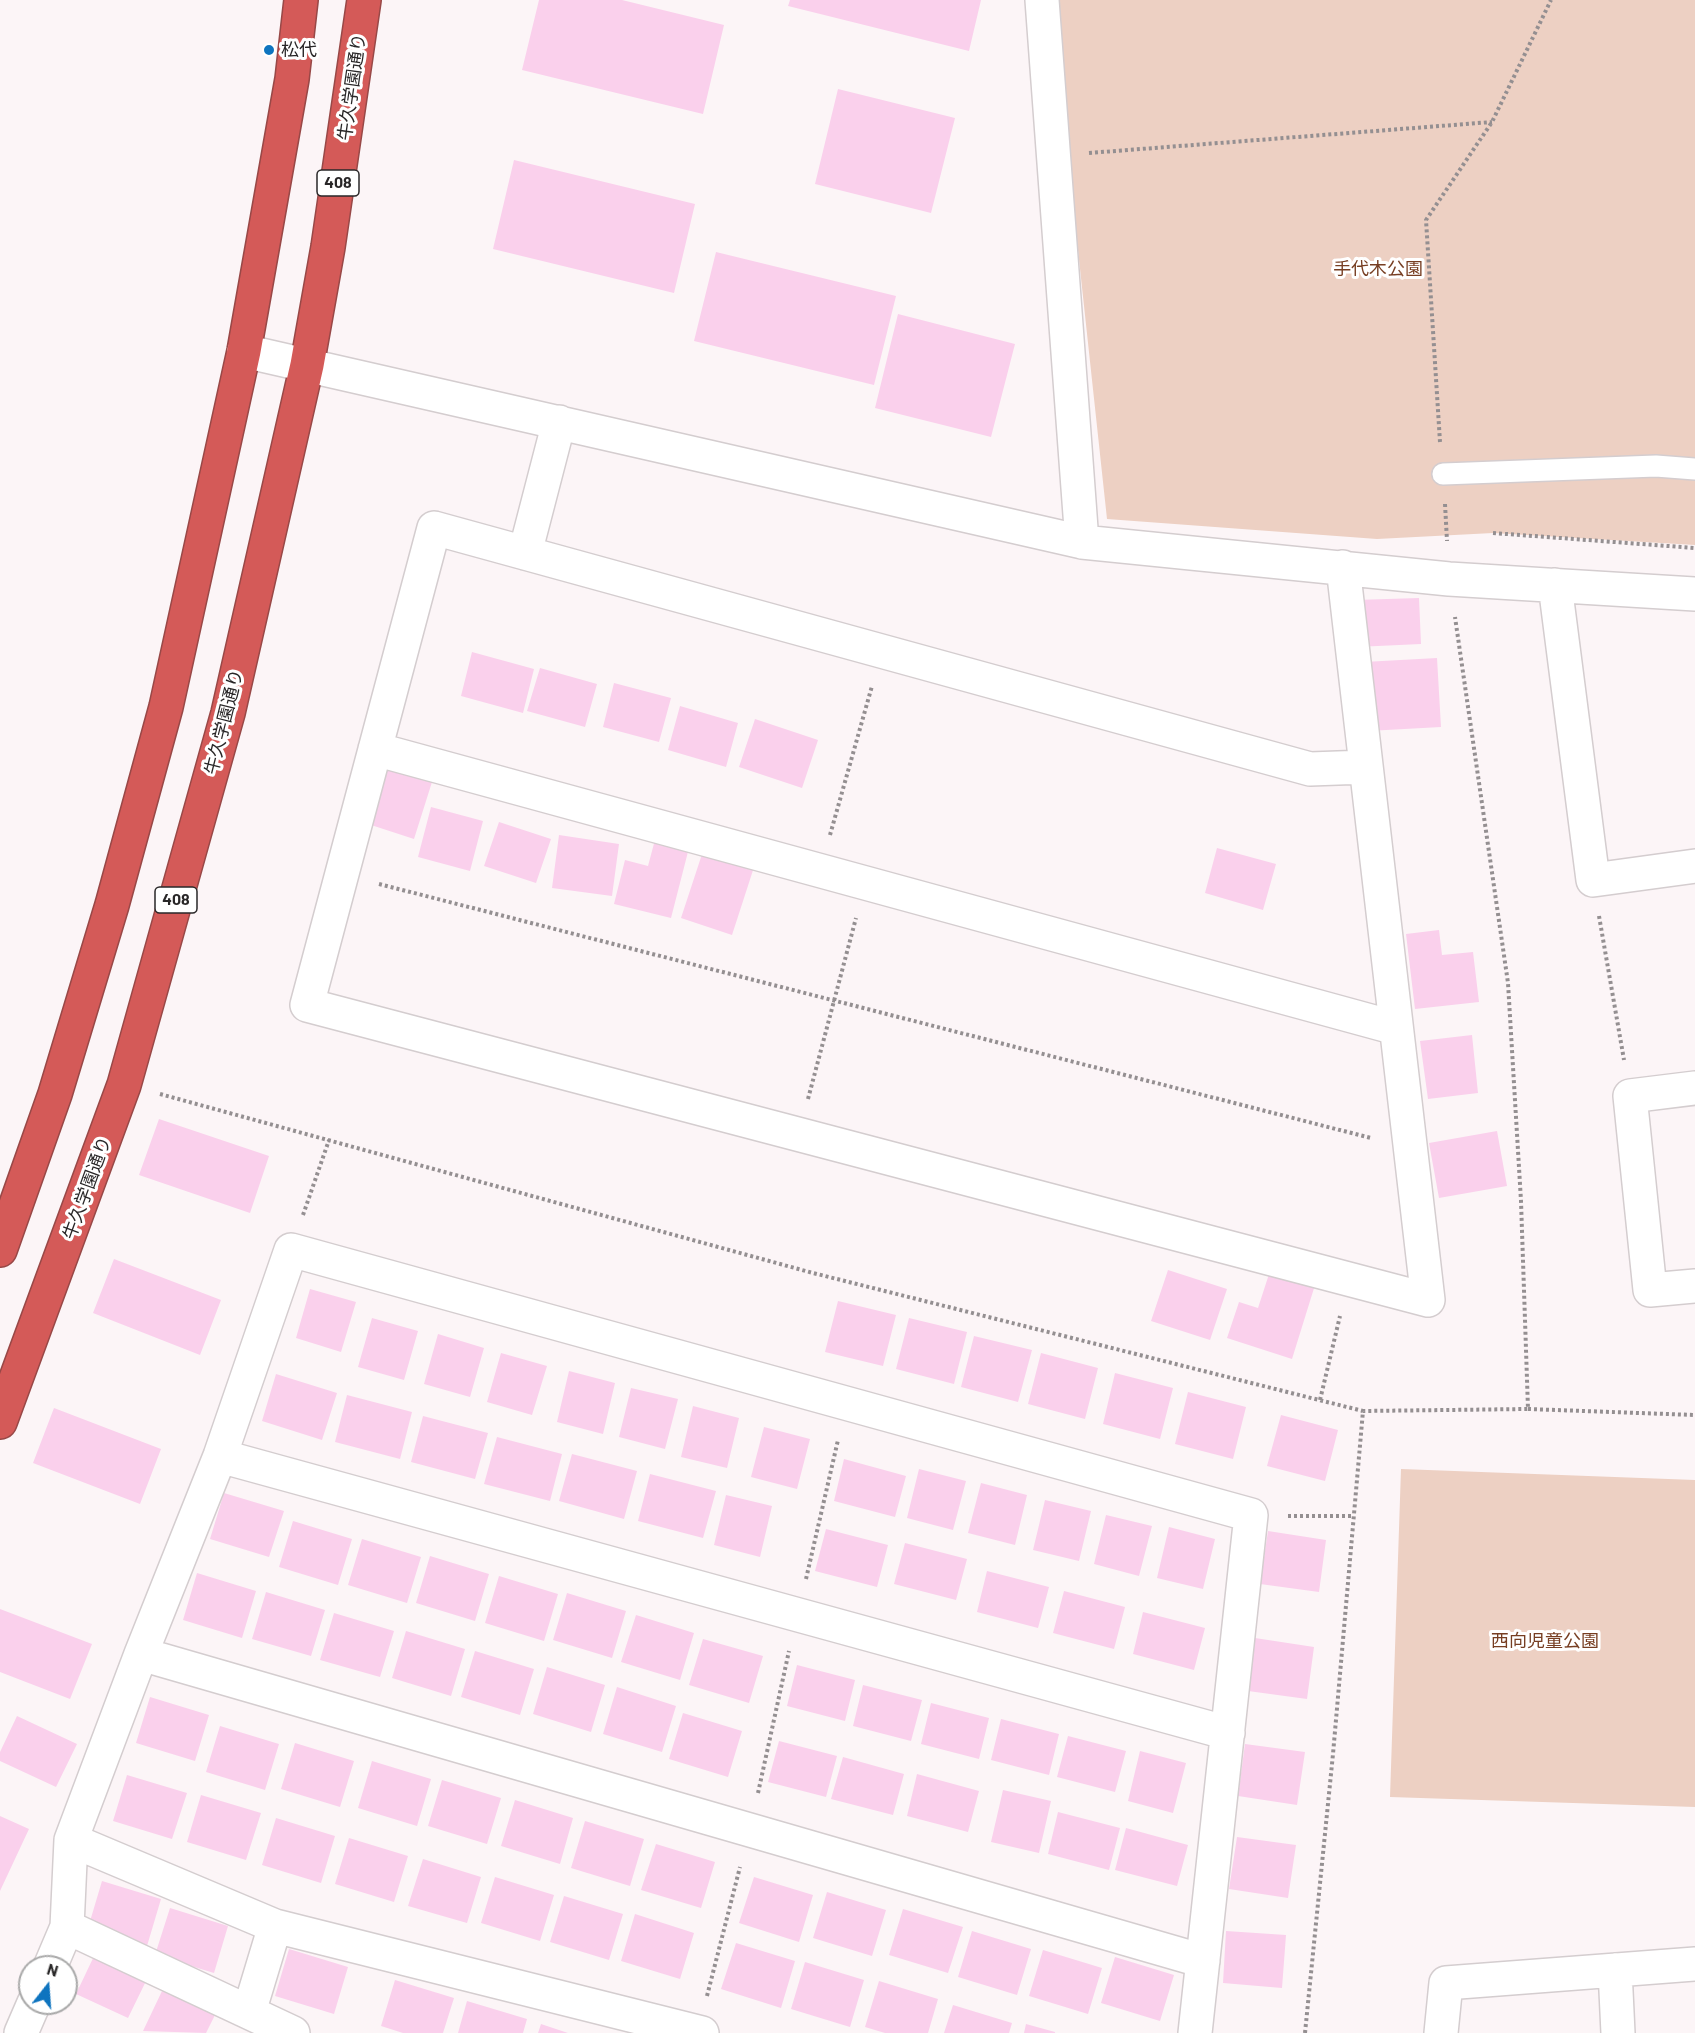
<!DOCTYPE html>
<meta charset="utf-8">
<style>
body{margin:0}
#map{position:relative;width:1695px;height:2033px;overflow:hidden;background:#fcf5f7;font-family:Barlow,sans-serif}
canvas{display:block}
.north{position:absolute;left:18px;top:1955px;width:60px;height:60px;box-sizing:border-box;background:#fff;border:2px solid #a9a9a9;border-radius:50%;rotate:17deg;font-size:16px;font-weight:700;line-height:24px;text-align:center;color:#292728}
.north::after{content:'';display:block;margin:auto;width:21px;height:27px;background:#0e74bf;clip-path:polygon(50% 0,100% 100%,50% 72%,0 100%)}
</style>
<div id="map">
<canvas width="1695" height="2033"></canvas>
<div class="north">N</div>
</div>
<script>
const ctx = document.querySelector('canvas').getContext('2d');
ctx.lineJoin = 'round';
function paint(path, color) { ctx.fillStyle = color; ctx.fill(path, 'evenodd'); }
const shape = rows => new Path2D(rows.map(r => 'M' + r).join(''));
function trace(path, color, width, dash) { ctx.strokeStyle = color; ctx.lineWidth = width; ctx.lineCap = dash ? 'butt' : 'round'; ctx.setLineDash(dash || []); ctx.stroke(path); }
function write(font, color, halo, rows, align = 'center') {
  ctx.font = font + ' Barlow,"Noto Sans JP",sans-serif'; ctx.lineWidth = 6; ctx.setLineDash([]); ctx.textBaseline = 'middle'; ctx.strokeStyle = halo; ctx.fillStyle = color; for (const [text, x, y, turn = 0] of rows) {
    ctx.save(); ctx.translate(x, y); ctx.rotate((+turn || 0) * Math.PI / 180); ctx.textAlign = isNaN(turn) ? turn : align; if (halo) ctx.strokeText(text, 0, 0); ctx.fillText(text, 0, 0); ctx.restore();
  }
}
const green = shape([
 [1051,0,1695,0,1695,545,1493,533,1377,539,1107,519],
 [1401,1469,1695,1480,1695,1807,1390,1797]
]);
const building = shape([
 [539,0,622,0,724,25,703,114,522,70],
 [790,0,981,0,969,51,788,6],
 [838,89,955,118,931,213,815,184],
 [514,160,695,204,674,293,493,249],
 [716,252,896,296,874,385,694,341],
 [898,314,1015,344,991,437,875,408],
 [1419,598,1421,644,1356,647,1355,600],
 [472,652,534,669,523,713,461,696],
 [1437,658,1441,727,1368,731,1364,662],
 [540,668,597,684,585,727,527,711],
 [614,683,671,698,659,742,603,727],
 [680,706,738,723,726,767,668,750],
 [755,719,818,740,802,788,739,767],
 [387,767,432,782,414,839,368,824],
 [431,807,483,821,470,871,418,857],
 [499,822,551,839,536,883,484,866],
 [559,835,619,844,612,896,552,888],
 [656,836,690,844,671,918,614,904,625,860,648,866],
 [705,845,756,861,732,935,681,918],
 [1217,848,1276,864,1263,910,1205,893],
 [1439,930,1442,955,1473,952,1479,1002,1415,1009,1406,934],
 [1472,1035,1478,1093,1428,1099,1420,1041],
 [159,1119,269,1156,250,1213,139,1175],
 [1497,1131,1507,1186,1439,1198,1429,1143],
 [114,1259,221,1300,200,1355,93,1313],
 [1168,1270,1227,1289,1210,1340,1151,1321],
 [1270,1271,1315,1285,1292,1359,1227,1338,1239,1302,1258,1308],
 [310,1289,356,1302,341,1352,296,1338],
 [838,1301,896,1315,883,1366,825,1352],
 [372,1318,418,1331,404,1380,358,1367],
 [909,1318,967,1332,954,1384,896,1369],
 [438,1334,484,1348,470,1397,424,1384],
 [974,1336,1032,1350,1018,1402,961,1387],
 [501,1353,547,1366,532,1415,487,1402],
 [1041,1353,1098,1368,1085,1419,1028,1404],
 [569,1371,615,1383,603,1434,557,1422],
 [1115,1373,1173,1388,1160,1439,1103,1424],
 [276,1374,337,1393,322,1440,262,1421],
 [631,1388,678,1399,665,1449,619,1437],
 [1188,1392,1246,1407,1233,1459,1175,1444],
 [347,1395,412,1412,400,1459,335,1442],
 [693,1406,739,1418,727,1468,681,1457],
 [54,1408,161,1449,140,1504,33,1463],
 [1281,1415,1338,1430,1325,1481,1267,1466],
 [423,1416,488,1433,475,1479,411,1462],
 [764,1427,810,1439,797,1489,751,1477],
 [497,1437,562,1454,550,1501,484,1484],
 [572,1454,637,1471,624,1519,559,1501],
 [844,1459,906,1476,895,1517,834,1501],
 [919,1469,966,1481,953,1530,907,1518],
 [650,1474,716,1491,703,1538,638,1521],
 [981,1483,1027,1495,1015,1545,968,1533],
 [224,1493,284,1511,269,1557,210,1539],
 [726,1495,772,1506,760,1557,714,1545],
 [1045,1500,1091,1511,1079,1561,1033,1550],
 [1106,1515,1152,1526,1139,1576,1094,1564],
 [293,1521,352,1539,338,1585,279,1567],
 [1169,1527,1215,1539,1203,1589,1157,1578],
 [826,1529,888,1545,877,1587,815,1571],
 [1268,1531,1326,1540,1319,1592,1260,1584],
 [362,1539,421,1557,407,1603,348,1585],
 [905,1543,967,1559,956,1600,894,1584],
 [430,1556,489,1574,475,1621,416,1603],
 [987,1571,1049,1587,1038,1628,977,1612],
 [197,1573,256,1591,242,1638,183,1620],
 [499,1576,558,1594,544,1641,485,1623],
 [1064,1591,1125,1607,1114,1649,1053,1633],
 [266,1592,325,1610,311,1656,252,1639],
 [567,1593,626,1611,612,1658,553,1640],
 [0,1609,92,1644,70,1699,0,1672],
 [1143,1612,1205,1628,1194,1670,1133,1654],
 [334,1613,394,1631,380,1677,320,1660],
 [636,1615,694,1633,680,1680,621,1662],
 [406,1631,465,1649,451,1696,392,1678],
 [1255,1638,1314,1647,1307,1699,1248,1691],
 [703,1639,763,1656,749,1703,689,1685],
 [475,1651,534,1669,520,1715,461,1697],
 [797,1665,855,1680,845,1721,787,1706],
 [547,1667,605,1685,591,1732,533,1714],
 [863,1685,922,1700,911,1741,853,1726],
 [617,1687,676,1706,662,1752,603,1734],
 [150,1697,209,1715,195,1761,136,1743],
 [931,1703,989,1718,979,1759,921,1744],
 [683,1713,742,1731,728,1777,669,1759],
 [17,1716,77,1744,56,1787,0,1761,0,1752],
 [1001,1719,1059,1734,1049,1775,991,1760],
 [220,1726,279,1744,265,1790,206,1772],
 [1068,1736,1126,1751,1115,1792,1057,1777],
 [779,1741,837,1756,826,1797,768,1782],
 [295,1743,354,1761,340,1807,281,1789],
 [1245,1744,1305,1752,1297,1805,1238,1796],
 [1140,1751,1186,1763,1173,1813,1128,1801],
 [843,1757,904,1774,893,1815,831,1799],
 [372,1761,431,1779,417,1826,358,1808],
 [917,1774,979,1791,968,1832,907,1816],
 [127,1775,187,1793,172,1839,113,1821],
 [442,1780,501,1798,487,1844,428,1826],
 [1003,1790,1051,1801,1039,1853,991,1842],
 [201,1795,261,1813,246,1860,187,1842],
 [515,1800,573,1818,560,1864,501,1846],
 [1058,1812,1120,1828,1109,1870,1048,1854],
 [0,1816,29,1829,0,1891],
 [276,1818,335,1836,321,1883,262,1865],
 [585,1821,644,1839,630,1886,571,1868],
 [1126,1828,1188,1845,1177,1886,1115,1870],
 [1237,1837,1296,1845,1288,1898,1229,1889],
 [349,1838,408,1856,394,1902,335,1884],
 [656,1844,715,1862,701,1908,641,1890],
 [423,1859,481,1877,467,1923,408,1906],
 [495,1877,554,1895,540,1941,481,1923],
 [754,1877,813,1895,799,1942,739,1923],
 [102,1881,161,1899,147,1946,88,1928],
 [827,1892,886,1910,872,1956,813,1938],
 [564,1896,623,1914,609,1960,550,1942],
 [170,1908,228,1926,214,1973,155,1955],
 [903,1909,963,1927,948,1973,889,1955],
 [635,1914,694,1933,680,1979,621,1961],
 [972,1931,1031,1949,1017,1995,958,1977],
 [1226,1931,1286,1935,1282,1988,1223,1983],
 [736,1943,795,1961,781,2008,721,1989],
 [289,1949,348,1967,334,2014,275,1996],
 [1043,1950,1102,1968,1088,2014,1029,1996],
 [95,1954,147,1979,128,2018,76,1994],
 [1115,1957,1174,1975,1160,2021,1101,2003],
 [805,1962,864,1980,850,2027,791,2009],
 [395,1980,454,1998,443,2033,403,2033,381,2026],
 [879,1981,938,1999,928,2033,885,2033,865,2027],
 [162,1991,215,2015,206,2033,143,2031],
 [467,2001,527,2019,523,2033,458,2033],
 [953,2005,1012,2023,1009,2033,944,2033],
 [541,2024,568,2033,538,2033],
 [1026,2024,1055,2032,1055,2033,1024,2033]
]);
const path = shape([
 [1089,153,1492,122],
 [1440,442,1426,220,1492,122,1551,0],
 [1445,504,1447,541],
 [1493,533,1695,548],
 [830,835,872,686],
 [379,884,1371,1138],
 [1599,916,1624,1060],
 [160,1094,813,1273,1363,1411],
 [808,1099,856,918],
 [303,1215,329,1140],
 [1320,1400,1340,1316],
 [1528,1409,1695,1415],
 [1288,1516,1354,1516],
 [806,1579,838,1440],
 [758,1793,789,1651],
 [707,1996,740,1867],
 [1305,2033,1333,1754,1363,1411,1528,1409,1521,1201,1508,983,1455,617]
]);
const lane = shape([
 [1443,474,1656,466,1695,469]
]);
const street = shape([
 [1042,0,1082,542],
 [244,351,1082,542,1449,579,1695,594],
 [525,553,559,422],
 [1343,567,1428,1300,307,1005,434,528,1310,769,1366,767],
 [1555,585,1593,880,1695,866],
 [375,749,1396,1028],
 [1695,1088,1630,1096,1650,1290,1695,1286],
 [220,1456,1228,1733],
 [141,1654,1203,1961],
 [71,1840,275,1926,702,2033],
 [67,1927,293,2033],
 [50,1967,67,1927,71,1840,141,1654,220,1456,291,1250,1251,1515,1195,2033],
 [1615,1970,1618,2033],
 [249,2012,275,1926],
 [21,2033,34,2003],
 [1441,2033,1446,1983,1695,1964]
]);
const highway = shape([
 [0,1250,55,1094,112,905,166,707,244,351,292,79,301,0],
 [0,1422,124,1085,228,713,307,365,328,247,364,0]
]);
const markers = [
 [269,50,6,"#0e74bf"]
];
const shields = [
 [338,183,42],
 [176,900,42]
];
const shieldNames = [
 ["408",338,183],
 ["408",176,900]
];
const poiNames = [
 ["松代",281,50]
];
const streetNames = [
 ["牛久学園通り",352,87,-82],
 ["牛久学園通り",224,722,-76],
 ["牛久学園通り",87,1188,-70]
];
const parkNames = [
 ["手代木公園",1378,269],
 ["西向児童公園",1545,1641]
];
paint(green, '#edd0c3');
paint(building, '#fad0ec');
trace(lane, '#d4cdcf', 24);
trace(street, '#d4cdcf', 36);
trace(highway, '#984847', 36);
trace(path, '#948f91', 4, [3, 3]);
trace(lane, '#fff', 21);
trace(street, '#fff', 33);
trace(highway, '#d45a58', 33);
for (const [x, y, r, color] of markers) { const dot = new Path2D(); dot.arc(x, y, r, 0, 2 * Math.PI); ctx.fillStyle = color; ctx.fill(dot); trace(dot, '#fff', 2); }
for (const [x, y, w] of shields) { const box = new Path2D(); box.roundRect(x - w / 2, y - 13, w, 26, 4.5); ctx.fillStyle = '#fff'; ctx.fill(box); trace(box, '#292728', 1.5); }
write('bold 16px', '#292728', null, shieldNames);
write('18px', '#292728', '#fff', poiNames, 'left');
write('18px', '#292728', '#fff', streetNames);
write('18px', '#773e22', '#fff', parkNames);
</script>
